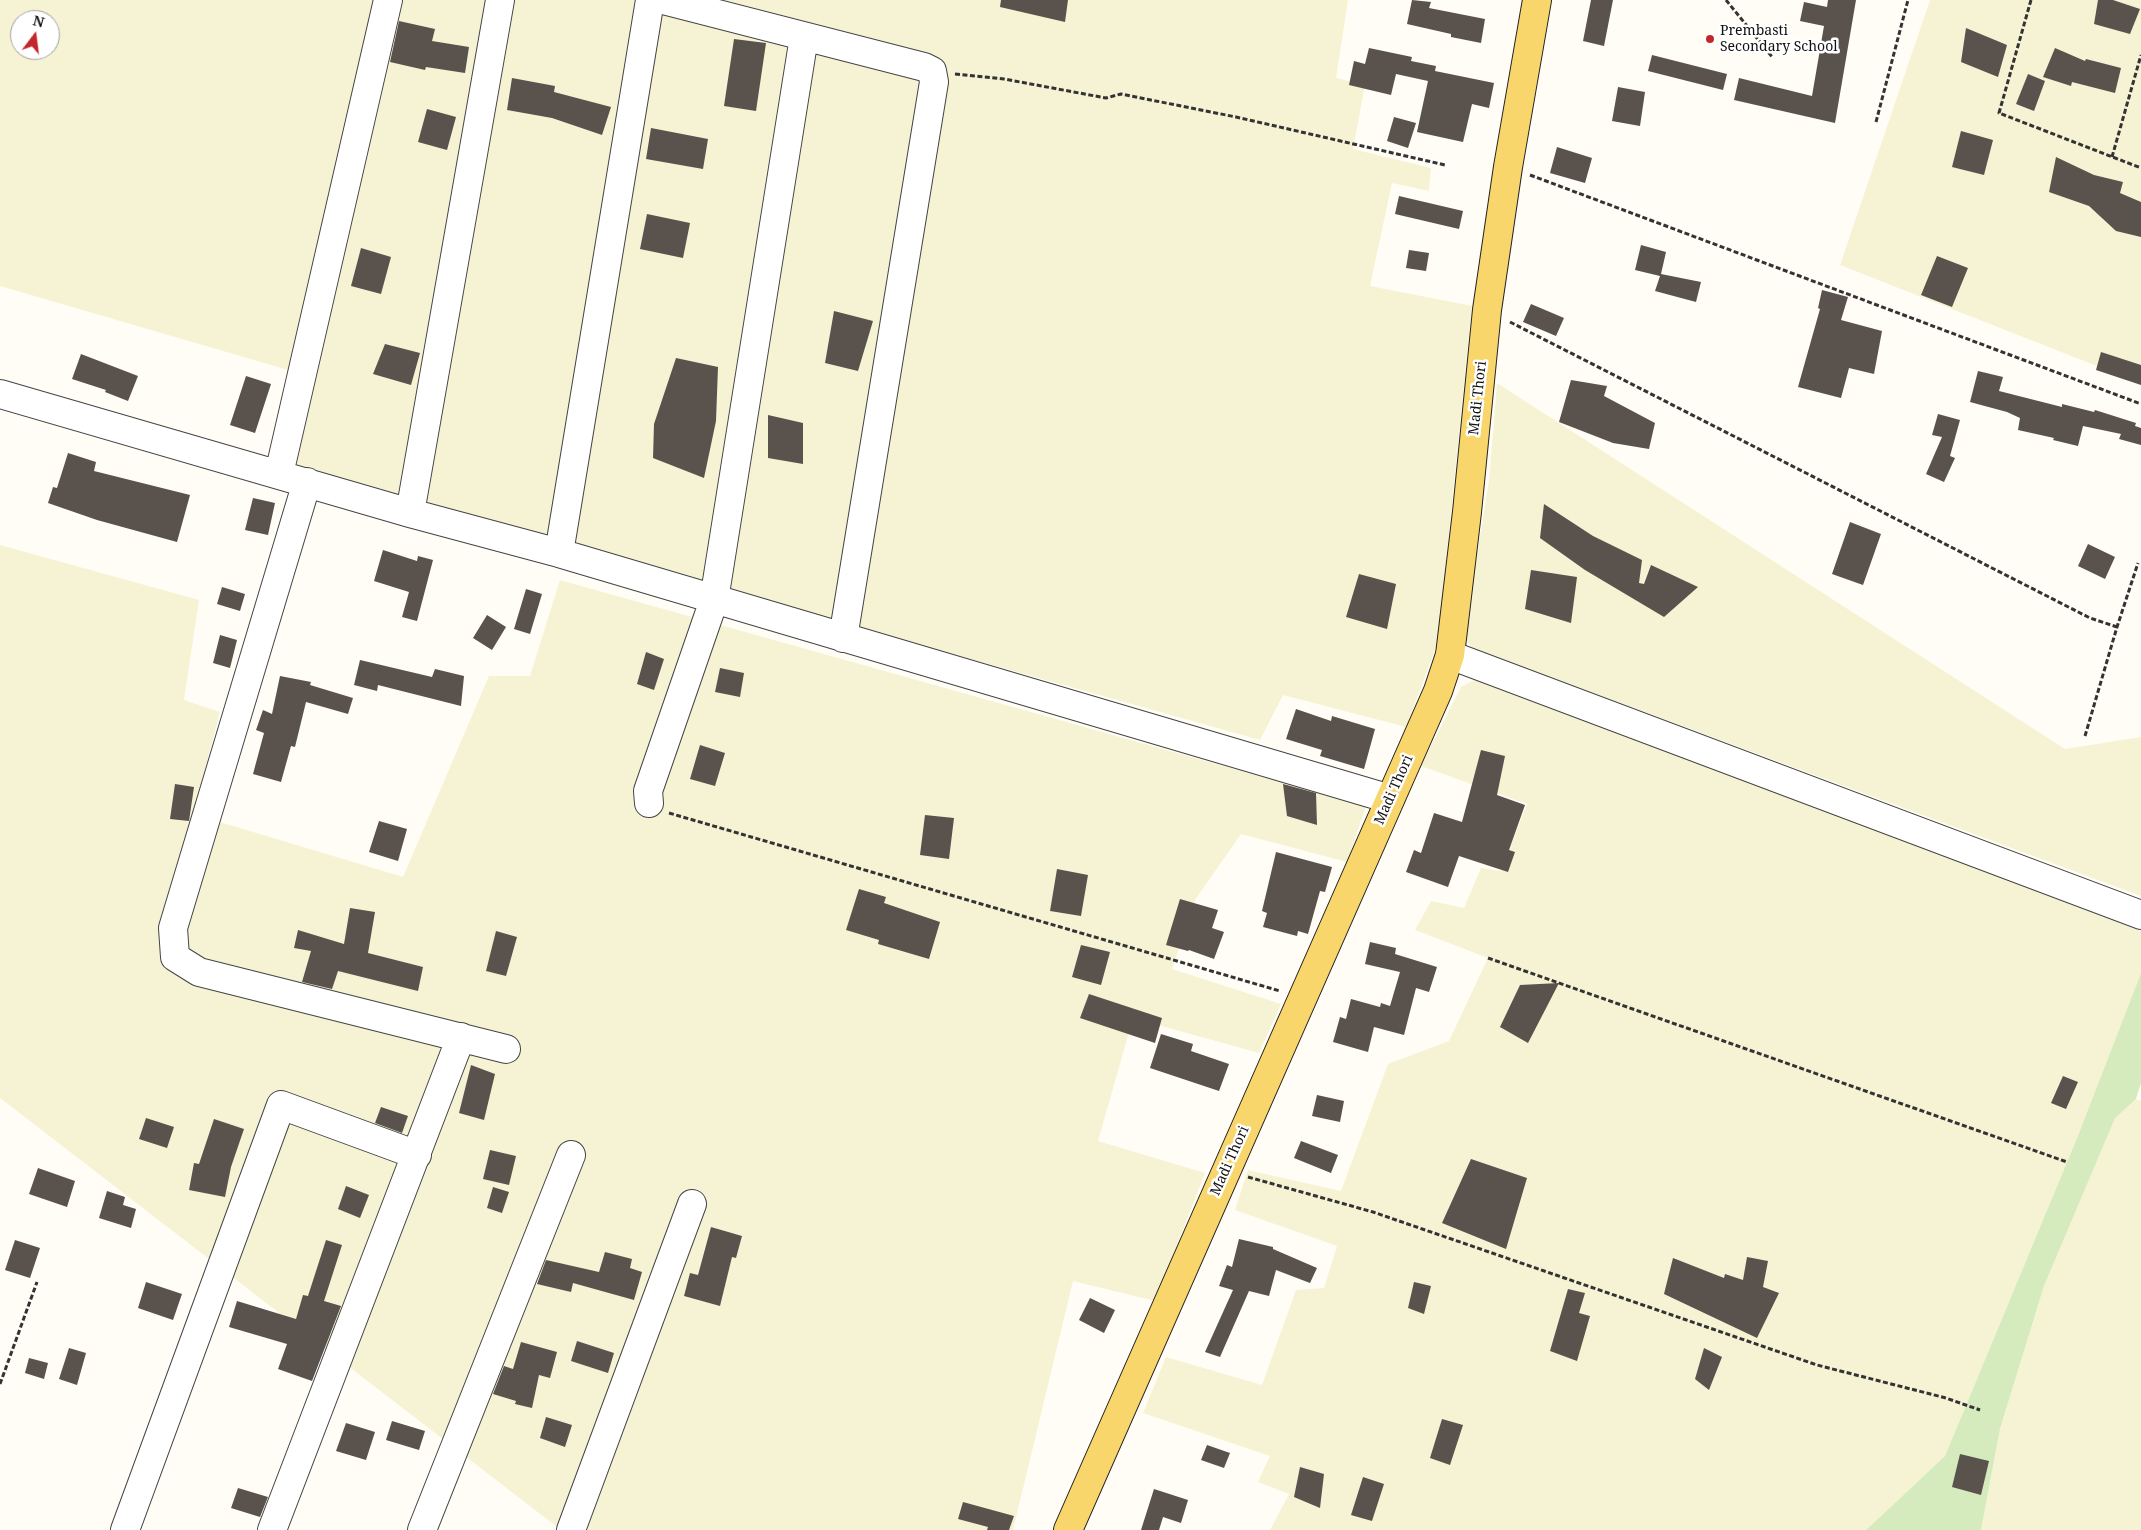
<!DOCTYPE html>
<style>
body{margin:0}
#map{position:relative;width:2141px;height:1530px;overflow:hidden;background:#fffdf5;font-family:"Noto Serif",serif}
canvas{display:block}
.north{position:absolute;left:10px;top:10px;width:50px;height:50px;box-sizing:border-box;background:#fff;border:1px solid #a0a0a0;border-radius:50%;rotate:15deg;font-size:14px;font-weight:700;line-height:20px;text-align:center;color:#111}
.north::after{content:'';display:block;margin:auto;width:18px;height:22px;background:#c4262e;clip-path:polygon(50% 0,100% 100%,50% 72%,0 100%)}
</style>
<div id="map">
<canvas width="2141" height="1530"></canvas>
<div class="north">N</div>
</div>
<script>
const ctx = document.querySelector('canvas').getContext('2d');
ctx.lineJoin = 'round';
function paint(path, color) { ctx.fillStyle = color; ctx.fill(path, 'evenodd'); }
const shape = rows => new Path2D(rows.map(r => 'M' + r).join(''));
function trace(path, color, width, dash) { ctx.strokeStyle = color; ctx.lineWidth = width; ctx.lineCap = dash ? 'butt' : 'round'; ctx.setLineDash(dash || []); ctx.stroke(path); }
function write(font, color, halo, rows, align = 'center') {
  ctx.font = font + ' "Noto Serif",serif'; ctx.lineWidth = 5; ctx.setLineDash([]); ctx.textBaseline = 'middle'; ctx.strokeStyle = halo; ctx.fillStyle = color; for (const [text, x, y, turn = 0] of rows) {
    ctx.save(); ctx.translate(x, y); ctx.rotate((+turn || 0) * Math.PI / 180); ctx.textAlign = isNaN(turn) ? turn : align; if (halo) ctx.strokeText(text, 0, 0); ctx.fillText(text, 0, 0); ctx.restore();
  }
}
const farmland = shape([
 [0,0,1348,0,1336,78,1365,85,1353,149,1431,168,1429,191,1392,183,1370,286,1472,306,1438,642,1406,727,1283,695,1260,740,282,466,302,374,0,286],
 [20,20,50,20,50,50,20,50],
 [1930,0,2141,0,2141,379,2135,381,1840,265],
 [1497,383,2065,749,2141,737,2141,896,1472,648,1464,636,1489,481],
 [0,545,199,600,184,700,220,712,193,814,403,877,489,676,530,676,560,580,1366,806,1347,862,1241,834,1195,900,1172,969,1281,1004,1259,1053,1133,1018,1098,1141,1205,1173,1155,1301,1073,1281,1013,1530,561,1530,0,1098],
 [1478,678,2141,931,2141,973,2077,1138,1945,1456,1866,1530,1270,1530,1289,1494,1258,1482,1270,1456,1143,1413,1166,1357,1262,1385,1296,1290,1324,1288,1337,1246,1235,1210,1248,1170,1341,1191,1388,1064,1449,1041,1488,958,1415,930,1431,901,1464,908,1481,868,1501,871,1527,804,1421,766,1461,687],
 [2136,1099,2141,1101,2141,1530,1981,1530,2000,1429,2044,1286,2115,1117]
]);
const green = shape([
 [2141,973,2141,1083,2136,1099,2115,1118,2044,1286,2000,1429,1981,1530,1866,1530,1945,1456,2077,1138]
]);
const building = shape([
 [1001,0,1068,0,1065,22,1000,7],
 [1412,0,1431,2,1429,8,1485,19,1481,43,1451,37,1451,34,1407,24],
 [1591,0,1613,0,1604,46,1583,41],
 [1828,0,1856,0,1835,123,1734,100,1739,78,1812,96,1824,26,1800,21,1804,2,1827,7],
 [2098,0,2113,0,2140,9,2130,34,2094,24],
 [399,21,435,29,432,41,469,47,465,73,426,67,425,70,390,62],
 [1966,28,2007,45,1998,77,1961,62],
 [734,39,766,43,756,111,724,106],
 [1369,48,1412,57,1411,61,1436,66,1435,71,1494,83,1489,108,1472,104,1463,142,1417,132,1428,81,1396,74,1391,95,1349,85,1354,61,1365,64],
 [2055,48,2085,61,2086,59,2121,68,2115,93,2072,82,2071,86,2043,77],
 [1652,55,1727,74,1723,90,1648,71],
 [2028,74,2045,81,2034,111,2016,104],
 [512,78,555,86,554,92,611,107,602,135,552,118,507,110],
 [1618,87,1645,92,1640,126,1612,121],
 [427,109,456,117,447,150,418,142],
 [1394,117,1416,123,1408,148,1387,141],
 [651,128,708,139,703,169,646,159],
 [1961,131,1993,140,1984,175,1952,167],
 [1557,147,1592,158,1585,183,1550,173],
 [2056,157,2094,175,2123,182,2120,193,2141,202,2141,237,2116,231,2089,206,2049,192],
 [1399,196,1463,211,1459,229,1395,214],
 [647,214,690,223,683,258,640,249],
 [1641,245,1666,252,1661,274,1701,282,1696,302,1655,291,1660,276,1635,270],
 [361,248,391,257,381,294,351,286],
 [1409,250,1429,253,1426,271,1406,268],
 [1937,256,1968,268,1952,307,1921,295],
 [1822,290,1848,297,1841,320,1882,331,1874,374,1849,368,1841,398,1798,387,1820,309,1818,308],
 [1531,304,1564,318,1556,336,1523,322],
 [834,311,873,321,858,371,825,363],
 [385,344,420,353,411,385,373,374],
 [2101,352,2141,365,2141,385,2096,370],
 [81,354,138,376,128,401,105,392,106,390,72,379],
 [676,358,718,367,716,421,704,478,653,458,654,424],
 [1978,371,2003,377,1999,391,2062,407,2062,404,2094,412,2095,410,2136,423,2135,426,2141,428,2141,445,2119,439,2121,434,2083,426,2078,446,2053,440,2054,438,2018,430,2020,418,2007,412,1970,402],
 [246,376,271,384,255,433,230,425],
 [1571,380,1607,386,1604,396,1655,423,1649,449,1613,443,1559,422],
 [1938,414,1960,420,1950,456,1955,458,1944,482,1926,474,1942,437,1932,435],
 [768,415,803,423,803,464,768,458],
 [68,453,96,462,94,471,190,495,177,542,97,520,48,503,53,487,57,488],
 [253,498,275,503,268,535,245,530],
 [1544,504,1593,536,1642,560,1639,583,1644,584,1651,565,1698,587,1664,617,1585,570,1540,538],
 [1850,522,1881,534,1863,585,1832,574],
 [2088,544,2115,557,2105,579,2078,566],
 [383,550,417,561,418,556,433,560,417,621,402,617,409,592,374,581],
 [1531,570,1577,577,1571,623,1525,609],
 [1359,574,1396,584,1387,629,1346,617],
 [222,587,245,594,240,611,217,604],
 [526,589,542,594,530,634,514,629],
 [487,615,506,627,492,650,473,638],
 [220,635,237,640,230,668,213,663],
 [646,652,664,659,654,690,637,684],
 [360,660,432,677,435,669,464,676,461,706,378,685,377,691,354,685],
 [720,668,744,673,740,697,715,692],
 [280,676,311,682,310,685,353,698,348,714,306,702,295,747,291,746,281,782,253,774,264,733,256,730,263,710,272,714],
 [1296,709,1331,721,1332,716,1375,729,1364,769,1320,756,1322,750,1286,739],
 [700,745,725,753,715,786,690,779],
 [1481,750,1505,756,1497,795,1525,805,1509,850,1515,852,1508,872,1459,856,1448,887,1406,872,1414,850,1421,853,1434,813,1462,822],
 [175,784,194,787,189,821,170,819],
 [1283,784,1316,793,1317,825,1287,816],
 [925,815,954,818,949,859,920,855],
 [379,821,407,829,398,861,369,852],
 [1276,852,1332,867,1325,892,1320,891,1308,934,1298,931,1297,936,1263,927,1267,913,1262,911],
 [1057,869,1088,875,1081,916,1050,911],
 [859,889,886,897,884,903,940,922,929,959,878,944,879,940,846,930],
 [1180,899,1218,910,1212,928,1224,932,1214,959,1189,950,1188,951,1166,945],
 [350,908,375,912,368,953,423,967,418,991,338,971,332,989,302,982,311,951,294,948,298,930,344,944],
 [496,931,517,937,506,976,486,971],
 [1370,942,1396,948,1395,954,1437,967,1429,992,1416,988,1404,1035,1374,1027,1368,1052,1333,1042,1340,1017,1346,1019,1351,999,1380,1007,1381,1003,1390,1006,1400,972,1365,964],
 [1081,945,1110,952,1101,985,1072,977],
 [1559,983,1528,1043,1500,1027,1520,985],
 [1089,994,1162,1018,1155,1043,1080,1018],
 [1161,1034,1193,1044,1191,1051,1229,1064,1219,1091,1150,1068],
 [471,1065,495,1074,484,1120,459,1113],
 [2063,1076,2078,1082,2066,1109,2051,1103],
 [1317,1095,1344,1101,1340,1122,1312,1116],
 [381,1107,408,1116,402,1133,375,1123],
 [146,1118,174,1127,167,1148,139,1139],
 [214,1119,244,1129,231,1167,225,1197,189,1190,194,1163,199,1164],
 [1301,1141,1338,1155,1331,1173,1294,1158],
 [490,1150,516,1156,509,1185,483,1179],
 [1471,1159,1527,1178,1506,1249,1442,1223],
 [38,1168,75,1181,67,1207,29,1194],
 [346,1186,369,1195,360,1218,338,1209],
 [493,1187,509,1192,502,1213,487,1208],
 [107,1191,125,1197,123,1205,136,1209,131,1228,99,1218],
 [711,1227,742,1236,736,1258,732,1257,720,1306,684,1296,690,1273,698,1275],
 [1239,1239,1273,1247,1273,1249,1317,1268,1310,1283,1276,1270,1269,1296,1249,1291,1220,1357,1205,1352,1233,1290,1219,1286,1227,1265,1232,1267],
 [15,1240,40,1248,30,1278,5,1270],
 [326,1240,342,1245,324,1301,341,1306,312,1381,278,1369,287,1344,229,1327,237,1301,296,1319,303,1295,308,1296],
 [605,1252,632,1259,630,1268,642,1272,634,1300,573,1283,571,1292,537,1284,546,1260,599,1272],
 [1747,1257,1768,1261,1763,1287,1779,1293,1757,1338,1664,1294,1673,1258,1724,1278,1725,1274,1743,1280],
 [146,1282,182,1294,173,1320,138,1308],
 [1414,1282,1431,1286,1424,1314,1408,1308],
 [1568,1289,1585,1293,1579,1313,1590,1316,1577,1361,1550,1351],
 [1090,1298,1115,1310,1104,1333,1079,1320],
 [577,1341,614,1353,608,1373,571,1361],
 [521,1342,557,1352,550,1378,539,1375,532,1408,515,1404,516,1401,493,1394,504,1366,513,1369],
 [69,1348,86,1353,77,1385,59,1379],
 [1704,1348,1722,1357,1709,1390,1695,1379],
 [29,1358,48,1363,44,1379,25,1373],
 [546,1417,572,1425,565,1447,540,1438],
 [1442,1419,1463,1425,1450,1465,1430,1458],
 [392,1421,425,1431,419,1450,386,1440],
 [346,1423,375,1432,366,1460,336,1451],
 [1207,1445,1230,1453,1224,1468,1201,1460],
 [1960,1454,1989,1461,1981,1495,1952,1487],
 [1300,1467,1324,1474,1320,1508,1294,1497],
 [1363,1477,1384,1484,1372,1521,1351,1515],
 [238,1488,268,1497,260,1517,231,1508],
 [1154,1489,1188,1500,1181,1523,1163,1517,1159,1530,1141,1530],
 [963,1502,1014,1516,1009,1530,987,1530,988,1527,958,1519]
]);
const path = shape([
 [1726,0,1773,58],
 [2031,0,1999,113,2141,168],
 [955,74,1004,79,1106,98,1121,94,1236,117,1445,165],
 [1876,122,1908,0],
 [2112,157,2141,55],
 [1530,175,2141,404],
 [1510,322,2090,618,2117,627],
 [2085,736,2117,627,2138,563],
 [669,813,1280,991],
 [1488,958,2067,1162],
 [1248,1177,1373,1212,1817,1365,1946,1398,1980,1410],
 [0,1384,37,1282]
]);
const minor = shape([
 [663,0,924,67,932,71,934,82,843,638],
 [0,394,410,513,559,553,1390,799],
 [279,474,388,0],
 [307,482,173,928,175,957,199,972,506,1049],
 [410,513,500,0],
 [559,553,650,0],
 [1450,655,2141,915],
 [649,803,648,791,714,600,804,37],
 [125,1530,281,1105,417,1155],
 [272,1530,461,1037],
 [422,1530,571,1155],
 [571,1530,692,1204]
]);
const major = shape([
 [1068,1530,1438,691,1450,655,1467,512,1487,310,1508,167,1537,0]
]);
const markers = [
 [1710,39,5,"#c4262e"]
];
const poiNames = [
 ["Prembasti",1720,31],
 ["Secondary School",1720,47]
];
const streetNames = [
 ["Madi Thori",1478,398,-84],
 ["Madi Thori",1394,790,-66],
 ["Madi Thori",1230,1161,-66]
];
paint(farmland, '#f6f3d4');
paint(green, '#d5ebbd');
paint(building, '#5a524d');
trace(minor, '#444', 30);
trace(major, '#222', 30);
trace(path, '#333', 3, [5, 2.5]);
trace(minor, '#fff', 28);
trace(major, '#f9d66b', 28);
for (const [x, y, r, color] of markers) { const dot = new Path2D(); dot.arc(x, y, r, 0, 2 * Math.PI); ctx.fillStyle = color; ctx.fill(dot); trace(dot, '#fff', 2); }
write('14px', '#111', '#fff', poiNames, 'left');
write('14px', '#111', '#fff', streetNames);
</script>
